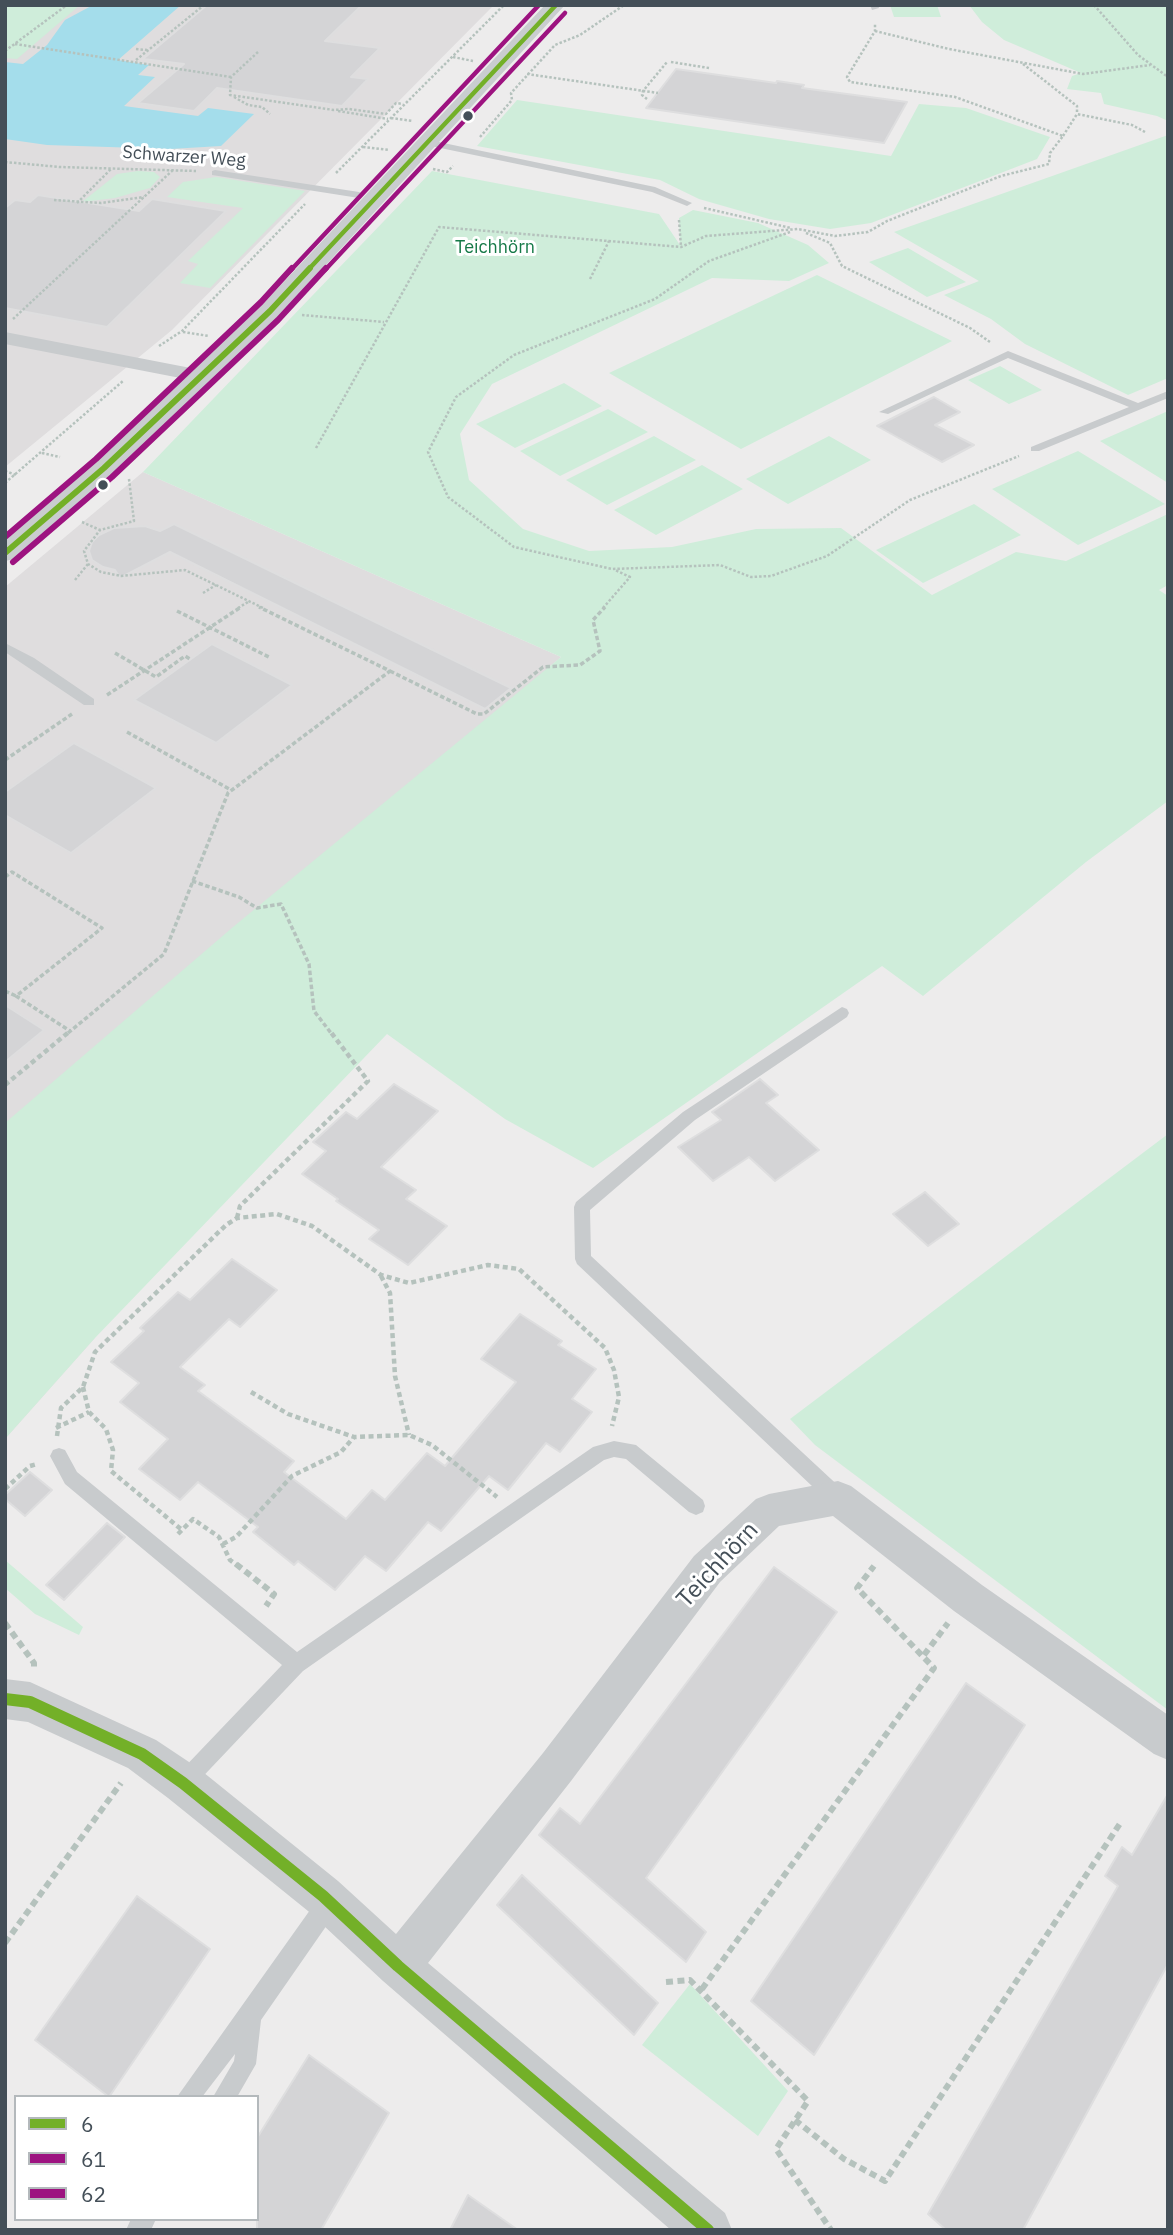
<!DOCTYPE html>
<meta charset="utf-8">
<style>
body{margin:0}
#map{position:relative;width:1173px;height:2235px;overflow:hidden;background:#edecec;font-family:"IBM Plex Sans",sans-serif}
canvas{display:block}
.frame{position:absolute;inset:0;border:7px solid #444f58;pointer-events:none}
.legend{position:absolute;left:14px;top:2095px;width:245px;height:126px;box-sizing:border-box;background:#fff;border:2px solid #b4b9bc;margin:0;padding:9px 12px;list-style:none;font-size:21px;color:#444f58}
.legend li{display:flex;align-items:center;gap:14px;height:35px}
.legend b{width:35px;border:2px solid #b4b9bc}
</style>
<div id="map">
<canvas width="1173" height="2235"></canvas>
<div class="frame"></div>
<ul class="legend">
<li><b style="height:9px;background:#73b028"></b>6</li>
<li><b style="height:9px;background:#9d1380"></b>61</li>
<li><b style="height:9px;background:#9d1380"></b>62</li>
</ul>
</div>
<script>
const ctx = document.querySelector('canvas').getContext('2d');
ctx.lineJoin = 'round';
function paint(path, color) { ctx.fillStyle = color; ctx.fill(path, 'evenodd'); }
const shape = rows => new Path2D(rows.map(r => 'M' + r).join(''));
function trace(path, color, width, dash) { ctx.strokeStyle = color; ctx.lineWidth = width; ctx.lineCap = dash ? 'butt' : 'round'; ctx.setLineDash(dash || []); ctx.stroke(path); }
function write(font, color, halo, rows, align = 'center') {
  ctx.font = font + ' "IBM Plex Sans",sans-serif'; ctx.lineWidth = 6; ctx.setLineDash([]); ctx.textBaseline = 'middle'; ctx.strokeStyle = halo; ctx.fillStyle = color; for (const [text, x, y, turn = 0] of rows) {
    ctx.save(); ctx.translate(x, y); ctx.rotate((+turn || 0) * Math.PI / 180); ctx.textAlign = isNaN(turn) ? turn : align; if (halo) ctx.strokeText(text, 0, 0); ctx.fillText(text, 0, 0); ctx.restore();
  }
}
const education = shape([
 [5,5,494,5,172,330,5,467],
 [143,472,561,657,527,687,94,1339,5,1439,5,587]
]);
const green = shape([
 [5,5,80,5,17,59,5,58],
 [890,5,937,5,941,17,894,17],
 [969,5,1168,5,1168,121,1157,116,1104,104,1101,93,1067,89,1072,76,1081,73,1004,40,982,22],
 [517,100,891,156,919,104,966,108,1050,137,1037,159,871,223,830,229,769,219,699,199,660,180,477,146],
 [1168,135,1168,378,1128,395,1025,344,991,319,944,295,979,281,894,232],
 [138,171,154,172,160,177,150,188,115,198,82,202,117,174],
 [432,171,659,214,680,245,679,218,693,210,758,223,808,245,829,263,789,281,712,278,492,384,460,434,469,480,523,529,589,551,672,547,756,529,841,528,932,595,1016,552,1066,561,1168,514,1168,585,1159,590,1168,596,1168,801,1086,862,923,996,882,966,593,1168,505,1119,387,1034,94,1339,5,1439,5,1123,233,927,561,657,143,472],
 [216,177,305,191,210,288,180,283,198,264,188,261,243,208,167,197,183,182],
 [908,248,966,282,927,297,869,262],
 [817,275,952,341,741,449,609,373],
 [1000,366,1042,390,1009,404,968,380],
 [564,383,602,406,515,448,476,424],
 [608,409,648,432,560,476,520,451],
 [1168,411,1168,483,1100,441],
 [654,436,696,460,607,505,566,480],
 [829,436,871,460,788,504,746,479],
 [1078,451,1119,476,1165,504,1078,545,992,489],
 [702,465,743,489,656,535,614,510],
 [974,504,1021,535,923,583,876,550],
 [1168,1134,1168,1710,815,1445,790,1419],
 [5,1560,83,1627,79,1635,35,1614,5,1588],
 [690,1984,788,2091,758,2136,642,2045]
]);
const water = shape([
 [93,5,181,5,118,60,149,65,138,75,155,77,124,106,198,116,208,108,254,114,221,146,170,149,47,145,5,139,5,62,23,64,47,45,65,20]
]);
const building = shape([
 [207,5,362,5,325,41,380,48,351,77,368,79,342,106,217,88,194,111,138,103,184,64,143,59,207,5],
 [676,69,776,83,777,81,804,85,802,88,907,102,884,143,646,108,676,69],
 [38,195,139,211,152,199,226,211,107,327,5,308,5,208,15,200,30,202,38,195],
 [934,397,960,412,935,425,974,445,942,462,877,426,934,397],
 [174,524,511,688,485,709,170,552,120,578,115,570,103,567,92,560,89,551,92,542,99,535,114,528,145,526,160,531,174,524],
 [212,644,292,685,216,743,134,700,212,644],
 [74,743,156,788,71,853,5,815,5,792,74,743],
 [5,1005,44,1030,5,1062,5,1005],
 [760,1079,778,1095,766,1103,819,1150,775,1181,749,1157,713,1181,678,1147,721,1120,712,1112,760,1079],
 [394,1084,438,1111,381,1167,416,1190,406,1199,447,1226,408,1265,369,1239,379,1230,336,1201,338,1199,302,1174,326,1151,313,1142,346,1112,357,1119,394,1084],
 [925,1192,959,1224,928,1246,893,1214,925,1192],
 [232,1259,277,1290,240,1327,229,1319,180,1367,205,1385,198,1391,294,1461,284,1472,346,1519,372,1490,385,1500,427,1453,445,1466,516,1382,481,1359,520,1314,562,1341,558,1345,596,1369,572,1399,592,1412,560,1452,546,1443,508,1490,489,1476,441,1531,428,1522,386,1571,365,1556,335,1590,298,1561,294,1565,253,1532,258,1527,198,1482,180,1500,139,1469,168,1439,120,1402,139,1383,111,1362,144,1331,140,1328,178,1292,190,1300,232,1259],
 [30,1472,52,1490,25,1516,5,1499,5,1495,30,1472],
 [107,1523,125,1537,64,1600,46,1585,107,1523],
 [774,1567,837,1612,646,1878,706,1932,686,1962,539,1835,560,1808,580,1824,774,1567],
 [966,1683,1025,1725,814,2055,751,2001,966,1683],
 [1168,1794,1168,1964,1023,2230,946,2230,928,2214,1118,1886,1105,1876,1122,1847,1132,1855,1168,1794],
 [522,1875,658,2003,634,2035,497,1905,522,1875],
 [137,1896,210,1949,109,2097,35,2040,137,1896],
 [309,2055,389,2113,321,2230,257,2230,257,2138,309,2055],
 [468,2195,518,2230,450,2230,468,2195]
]);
const pathFar3 = shape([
 [1094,5,1138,55,1168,77],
 [875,31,949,49,1083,74,1150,65],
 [15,44,231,77],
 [136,49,147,50],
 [5,51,67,5],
 [258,52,231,77,230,95,334,110,349,109,386,114,396,103,403,104],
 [453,57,473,61],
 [136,60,204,5],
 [671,62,709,68],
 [1023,64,1077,106,1077,114],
 [527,74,658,93],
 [234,97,248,105,262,107,270,114],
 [647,99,642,95,643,91,667,62],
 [338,111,388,119],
 [391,118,413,121],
 [1063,136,1077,114,1132,125,1145,132],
 [480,137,512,100,511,93,555,45,580,35,624,5],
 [363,147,389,150],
 [5,162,60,167,196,171],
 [433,169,447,172,453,166],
 [336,173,504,5],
 [54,200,101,203,144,197],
 [77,203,112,168],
 [704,208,791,228],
 [679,220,681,247],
 [790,232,709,261,655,299,514,355,456,397,428,452,448,497,514,547,612,569,720,565,751,577,771,576,827,556,910,500,1019,456],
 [806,233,830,243,842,266,970,328,990,342],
 [590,279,609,241],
 [302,315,384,322],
 [13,319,174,169],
 [183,332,209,336],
 [159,346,182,331,305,204],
 [316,448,439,227,681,247,706,236,798,229,835,236,868,232,887,221,1001,176,1049,164,1050,153,1063,136,955,97,850,82,847,77,875,31,875,24],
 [42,453,60,457],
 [5,471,16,475],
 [129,479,134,521,100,530,84,551,88,564,101,572,121,576,185,570,263,608],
 [5,483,123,381],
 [82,522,100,530],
 [75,580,88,564],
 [203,593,216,585],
 [238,608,248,602],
 [603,608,630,577,615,570]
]);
const pathFar2 = shape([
 [177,611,269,657],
 [115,653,156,677,185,656,190,659],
 [390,671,477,714,484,714,543,667,580,665,600,651,593,620,605,607],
 [107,695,241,607],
 [127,732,231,790],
 [5,760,72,714],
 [5,877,12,872,102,928,16,996,70,1031],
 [192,881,239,897,257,908,281,904,309,964,314,1011,331,1033],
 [5,991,16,996],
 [68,1033,164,954,228,793,390,671,259,607]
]);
const pathFar1 = shape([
 [5,1085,70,1031],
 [237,1218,240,1206,368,1081,330,1031],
 [381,1276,390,1293,395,1376,409,1435],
 [83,1387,89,1412,106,1429,113,1450,111,1471,182,1530],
 [251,1392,288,1414,354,1437,409,1435,432,1445,497,1497],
 [56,1428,89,1412],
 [57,1436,61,1408,83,1387,95,1352,226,1225,237,1218,277,1214,312,1226,381,1275,409,1283,488,1265,519,1269,605,1348,614,1370,619,1397,612,1426],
 [5,1489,30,1466,37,1464],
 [178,1534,193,1519,219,1537,230,1560,238,1566],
 [223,1544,236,1537,292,1476,341,1452,354,1437]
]);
const path = shape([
 [236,1564,274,1594,266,1606],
 [5,1623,34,1663,34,1667],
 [924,1655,948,1623],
 [5,1943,121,1783],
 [666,1982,690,1980,808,2101,776,2149,831,2230],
 [702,1989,934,1668,857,1588,874,1566],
 [795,2120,844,2159,885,2181,1121,1822]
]);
const lane = shape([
 [870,5,878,5,879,8,872,10,870,5],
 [429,140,655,187,692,203,687,206,652,192,426,145,425,143,429,140],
 [215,170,359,192,364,195,359,198,212,175,212,171,215,170],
 [1008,351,1138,403,1168,391,1168,398,1039,451,1031,451,1031,447,1129,407,1008,358,888,414,879,412,1008,351],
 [5,643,34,658,94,699,94,705,84,705,5,652,5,643],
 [842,1007,847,1009,849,1013,847,1017,695,1120,590,1210,591,1256,845,1492,847,1498,845,1504,838,1507,831,1504,577,1264,575,1259,574,1207,576,1202,683,1112,842,1007],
 [614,1441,636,1445,703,1500,705,1506,703,1512,696,1515,689,1512,626,1459,614,1457,604,1460,303,1671,192,1788,185,1791,178,1788,175,1781,178,1774,282,1665,65,1484,50,1456,53,1450,59,1448,65,1450,77,1472,297,1652,593,1447,614,1441],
 [328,1893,336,1896,339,1904,336,1912,261,2020,256,2064,237,2097,213,2097,234,2061,235,2054,202,2097,177,2097,320,1896,328,1893],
 [131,2219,156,2219,151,2230,126,2230,131,2219]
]);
const street = shape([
 [5,332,201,370,208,372,211,376,208,380,201,382,5,344,5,332],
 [838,1481,851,1486,982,1585,1168,1715,1168,1760,1154,1754,954,1611,833,1516,779,1526,720,1582,571,1781,428,1963,725,2213,732,2230,671,2230,383,1981,308,1911,168,1798,128,1768,28,1722,5,1719,5,1679,30,1682,156,1740,198,1768,338,1881,396,1934,543,1753,694,1556,756,1499,769,1494,838,1481]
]);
const secondary = shape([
 [545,5,565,5,279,316,114,474,15,559,5,561,5,538,94,462,261,306,545,5]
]);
const bus1Far2 = shape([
 [308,270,556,5]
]);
const bus1Far1 = shape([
 [5,553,104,468,270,311,310,268]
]);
const bus1 = shape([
 [5,1699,30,1702,142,1754,183,1783,323,1896,398,1966,708,2230]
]);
const bus2Far1 = shape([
 [325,270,565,13]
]);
const bus2 = shape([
 [13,562,112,477,278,320,326,268]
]);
const bus3Far1 = shape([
 [291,270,539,5]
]);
const bus3 = shape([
 [5,537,96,459,261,302,292,268]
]);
const markers = [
 [468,116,6,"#444f58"],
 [103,485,6,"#444f58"]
];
const farStreetnames = [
 ["Schwarzer Weg",184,157,4]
];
const farParknames = [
 ["Teichhörn",495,248]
];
const nearStreetnames = [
 ["Teichhörn",718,1565,-47]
];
paint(education, '#dfddde');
paint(green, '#cfedda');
paint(water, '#a4ddeb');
paint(building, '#d4d4d6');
trace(building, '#dededf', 2);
trace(pathFar3, '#b5c2bd', 2.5, [2.5, 2]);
trace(pathFar2, '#b5c2bd', 3.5, [4.5, 2.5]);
trace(pathFar1, '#b5c2bd', 4.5, [5, 3.5]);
trace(path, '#b5c2bd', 6, [7, 4.5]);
paint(lane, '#c8cbcd');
paint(street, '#c8cbcd');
paint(secondary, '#c9cdcf');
trace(bus1Far2, '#73b028', 4.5);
trace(bus1Far1, '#73b028', 6);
trace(bus1, '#73b028', 12);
trace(bus2Far1, '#9d1380', 4.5);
trace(bus2, '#9d1380', 6);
trace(bus3Far1, '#9d1380', 4.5);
trace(bus3, '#9d1380', 6);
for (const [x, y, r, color] of markers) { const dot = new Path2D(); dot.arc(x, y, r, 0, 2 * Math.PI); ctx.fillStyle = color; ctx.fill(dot); trace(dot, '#fff', 2.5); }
write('18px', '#444f58', '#fff', farStreetnames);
write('18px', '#157947', '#fff', farParknames);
write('24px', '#444f58', '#fff', nearStreetnames);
</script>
